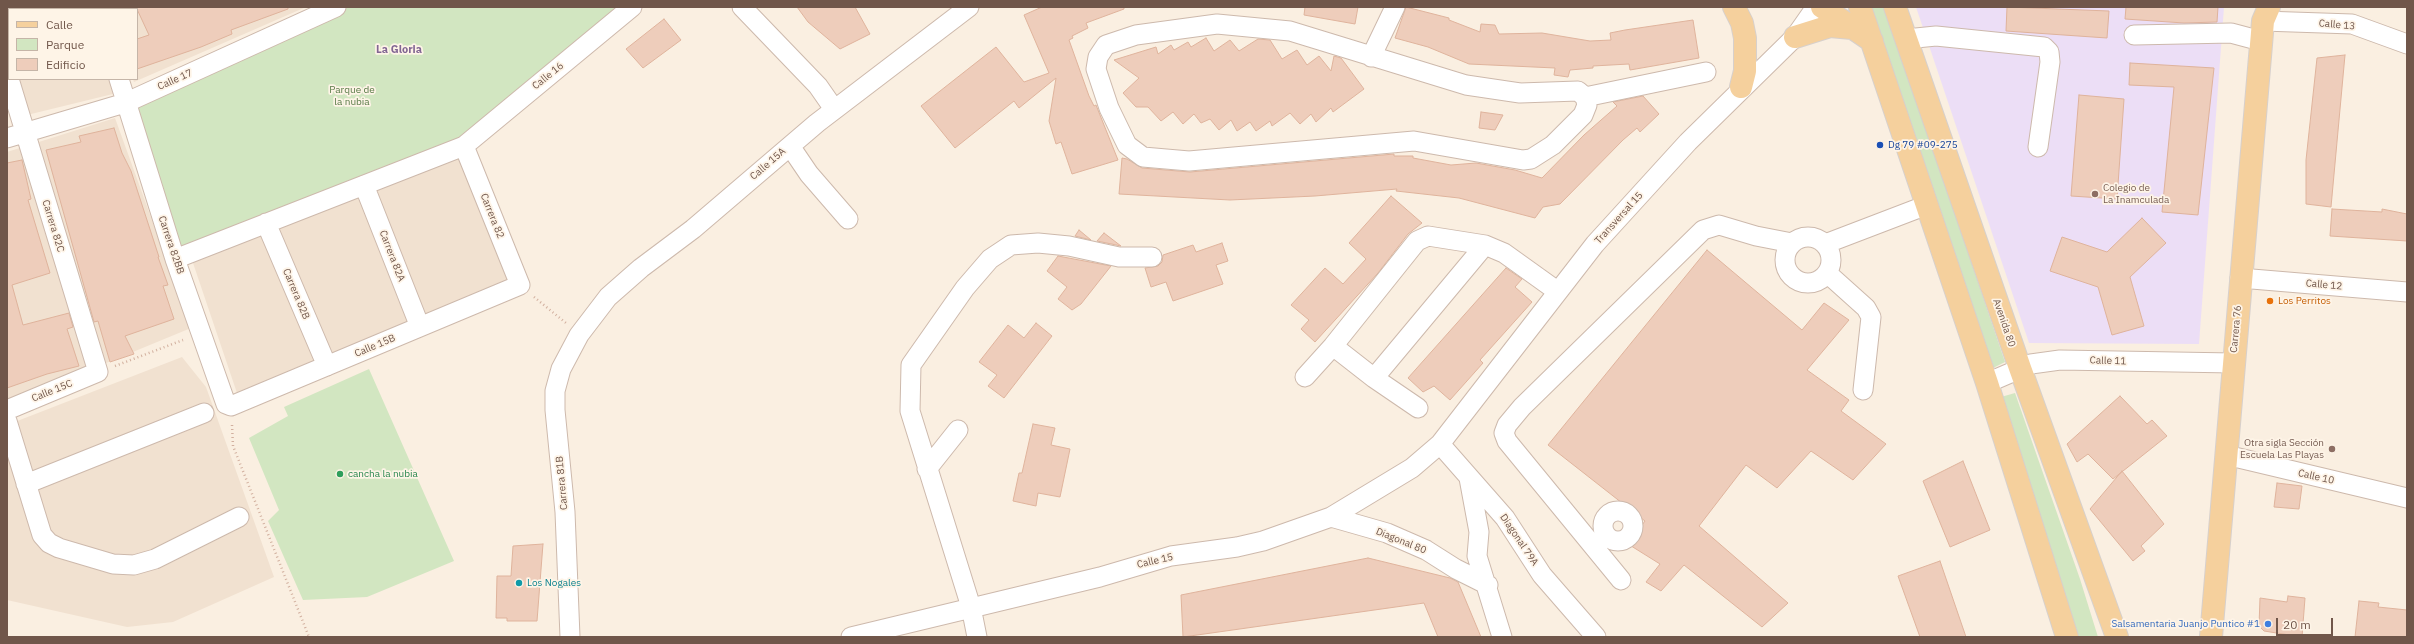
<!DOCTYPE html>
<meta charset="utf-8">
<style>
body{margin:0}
#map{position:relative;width:2414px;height:644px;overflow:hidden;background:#faefe1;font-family:"IBM Plex Sans",sans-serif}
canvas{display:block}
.frame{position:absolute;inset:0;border:8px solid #70564a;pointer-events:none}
.legend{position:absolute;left:8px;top:8px;width:130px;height:72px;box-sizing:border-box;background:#fef4e7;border:1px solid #c5b5a8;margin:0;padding:5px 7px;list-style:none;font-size:12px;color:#70564a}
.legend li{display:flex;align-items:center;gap:8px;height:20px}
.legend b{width:20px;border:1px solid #c5b5a8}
.scale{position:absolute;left:2276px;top:618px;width:57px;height:18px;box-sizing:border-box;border:2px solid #70564a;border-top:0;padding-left:5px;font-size:12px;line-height:14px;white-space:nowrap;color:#70564a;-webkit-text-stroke:3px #fef4e7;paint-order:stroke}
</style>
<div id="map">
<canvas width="2414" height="644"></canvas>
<div class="frame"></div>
<ul class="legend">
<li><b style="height:5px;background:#f5d09d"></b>Calle</li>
<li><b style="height:11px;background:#d2e6c1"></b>Parque</li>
<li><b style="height:11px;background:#eecdbb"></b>Edificio</li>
</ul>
<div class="scale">20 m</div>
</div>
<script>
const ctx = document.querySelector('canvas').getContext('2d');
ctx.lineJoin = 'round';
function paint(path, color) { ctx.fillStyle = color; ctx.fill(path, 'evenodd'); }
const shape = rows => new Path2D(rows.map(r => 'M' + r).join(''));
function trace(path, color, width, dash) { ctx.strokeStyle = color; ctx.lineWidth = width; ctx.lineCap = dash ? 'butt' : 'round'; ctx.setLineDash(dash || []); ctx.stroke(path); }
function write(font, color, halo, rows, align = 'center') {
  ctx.font = font + ' "IBM Plex Sans",sans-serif'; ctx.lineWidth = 3.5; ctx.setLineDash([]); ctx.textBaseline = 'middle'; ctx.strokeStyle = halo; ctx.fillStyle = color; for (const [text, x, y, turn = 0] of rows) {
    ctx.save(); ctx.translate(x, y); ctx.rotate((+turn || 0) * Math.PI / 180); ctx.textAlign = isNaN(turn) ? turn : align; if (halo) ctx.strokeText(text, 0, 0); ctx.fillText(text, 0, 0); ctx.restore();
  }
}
const residential = shape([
 [7,7,90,7,91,9,9,9,9,49],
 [109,7,306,7,134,82,133,79,137,79,137,9,109,9],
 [17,79,113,79,117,93,27,115],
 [115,118,191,328,7,404,7,152],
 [460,157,513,283,238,396,192,260],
 [182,357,206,387,274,577,173,622,127,627,7,600,7,425]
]);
const education = shape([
 [1916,7,2224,7,2199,344,2029,343]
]);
const green = shape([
 [336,7,632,7,464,146,175,259,125,103],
 [1870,7,1885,7,2005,362,1991,369],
 [369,369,454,561,367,597,303,600,268,521,279,510,249,438,288,416,284,407],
 [2015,393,2080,579,2098,637,2079,637,2001,397]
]);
const building = shape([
 [136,7,288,7,288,9,231,30,232,34,201,47,137,69,137,39,149,35,136,7],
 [797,7,855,7,870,34,840,49,808,22,797,7],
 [1042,7,1124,7,1124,9,1086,23,1088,28,1072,36,1073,38,1069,40,1089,96,1094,106,1096,105,1118,160,1072,174,1061,142,1056,144,1049,121,1056,78,1019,108,1014,101,955,148,921,106,996,47,1024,82,1049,73,1024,15,1042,7],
 [1305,7,1358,7,1355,24,1304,15,1305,7],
 [1406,7,1449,18,1449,20,1480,32,1481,24,1495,25,1499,34,1542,33,1590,41,1611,40,1610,33,1625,30,1693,20,1699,58,1630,70,1629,64,1593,66,1593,68,1570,70,1568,77,1554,75,1555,68,1469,64,1428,47,1395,38,1406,7],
 [2007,7,2109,11,2107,38,2006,31,2007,7],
 [2126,7,2218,7,2217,22,2184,23,2125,19,2126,7],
 [664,19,681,40,643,68,626,49,664,19],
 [1206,38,1214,51,1230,40,1239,51,1258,39,1270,40,1282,59,1297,50,1307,65,1319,56,1331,71,1334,56,1341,58,1364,89,1333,112,1331,108,1316,122,1311,114,1300,124,1290,113,1272,126,1270,121,1256,131,1250,122,1237,131,1231,120,1219,130,1210,119,1201,123,1194,114,1183,124,1173,112,1161,121,1148,107,1136,107,1123,93,1139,78,1114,60,1156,47,1158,54,1171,45,1174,50,1188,42,1191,47,1206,38],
 [2345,55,2331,207,2306,204,2306,160,2317,58,2345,55],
 [2130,63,2214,68,2198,215,2162,212,2174,87,2129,85,2130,63],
 [2079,95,2124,99,2117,199,2071,196,2079,95],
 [1643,96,1659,114,1640,132,1637,128,1623,140,1560,204,1543,207,1535,218,1459,198,1396,191,1397,189,1315,196,1230,200,1119,194,1122,158,1127,159,1142,168,1190,172,1394,154,1394,156,1413,156,1413,158,1451,165,1476,163,1515,170,1542,178,1584,135,1617,106,1613,102,1643,96],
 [1481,112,1503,115,1495,130,1479,128,1481,112],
 [114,128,122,153,131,171,159,257,158,257,168,285,163,286,174,319,125,336,134,354,110,362,98,321,94,322,89,304,46,150,81,142,79,136,114,128],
 [22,160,31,199,28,200,50,273,12,285,23,325,69,313,73,327,67,329,79,366,47,374,7,388,7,163,22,160],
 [1391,196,1422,223,1408,234,1378,273,1315,342,1301,329,1309,320,1291,305,1325,268,1343,284,1366,259,1349,243,1391,196],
 [2332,209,2382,212,2382,209,2407,214,2407,241,2330,236,2332,209],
 [2142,218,2166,243,2130,277,2144,326,2112,335,2098,287,2050,271,2062,237,2107,252,2142,218],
 [1079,230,1091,240,1075,236,1079,230],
 [1104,233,1121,246,1097,241,1104,233],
 [1222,243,1228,261,1216,265,1223,284,1173,301,1166,282,1151,287,1145,268,1158,266,1162,262,1163,255,1193,245,1196,252,1222,243],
 [1707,250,1802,330,1824,303,1849,320,1807,370,1849,400,1841,411,1886,444,1853,480,1811,451,1777,488,1746,465,1699,526,1788,603,1762,627,1684,565,1661,591,1646,582,1660,564,1628,544,1645,521,1548,445,1707,250],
 [1058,256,1111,266,1081,304,1072,310,1058,299,1067,287,1047,271,1058,256],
 [1506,268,1522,279,1515,287,1532,302,1480,360,1483,363,1450,400,1434,386,1423,392,1408,378,1506,268],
 [1036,323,1052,336,1004,398,988,386,997,375,979,362,1008,325,1024,338,1036,323],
 [2120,396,2147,424,2152,420,2167,436,2113,479,2088,454,2077,462,2067,444,2120,396],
 [1033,424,1055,428,1051,445,1070,449,1060,497,1038,493,1036,506,1013,501,1019,473,1022,473,1033,424],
 [1963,461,1990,530,1950,547,1923,481,1963,461],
 [2122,471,2164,524,2141,546,2145,551,2133,561,2090,509,2122,471],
 [2277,483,2302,486,2299,509,2274,507,2277,483],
 [543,544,537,621,507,621,507,618,496,618,497,576,511,576,513,546,543,544],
 [1368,558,1450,578,1458,582,1481,637,1438,637,1424,603,1183,637,1181,595,1368,558],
 [1940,561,1966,637,1920,637,1898,576,1940,561],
 [2288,596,2305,598,2302,637,2264,631,2259,626,2260,598,2287,602,2288,596],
 [2359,601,2379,603,2378,607,2407,610,2407,637,2355,637,2359,601]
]);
const path = shape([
 [534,297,566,323],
 [115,366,183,340],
 [232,425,233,446,309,637]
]);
const minor = shape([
 [100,7,101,9],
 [742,7,818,86,834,109],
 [2263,21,2352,24,2407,44],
 [1217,24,1290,31,1466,85,1520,93,1578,91,1585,97,1587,105,1583,115,1553,145,1531,159,1523,160,1414,141,1189,161,1143,157,1127,145,1109,108,1096,69,1098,57,1106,45,1136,35,1217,24],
 [2134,35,2231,33,2261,41],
 [1906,39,1936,36,2044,47,2049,52,2050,62,2038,147],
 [1371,57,1395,7],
 [119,79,175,259,226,404,231,406,520,285,464,146],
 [1585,97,1706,72],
 [7,138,125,103,336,7],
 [790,146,809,174,848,219],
 [364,185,420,327],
 [266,223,327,366],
 '1785 260a23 23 0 1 1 46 0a23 23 0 1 1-46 0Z',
 [1825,244,1927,205],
 [175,259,464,146,632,7],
 [1827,273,1866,308,1871,317,1863,390],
 [2240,278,2407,292],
 [1305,377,1333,346],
 [1374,378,1485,245],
 [1987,383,2031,364,2060,360,2233,363],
 [1418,408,1374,378,1333,346,1417,241,1428,236,1485,245,1504,253,1557,291],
 [7,410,98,372,9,79],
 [7,421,42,535,49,543,59,548,113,564,134,565,155,559,239,517],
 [1440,444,1505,518,1542,575,1596,637],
 [2226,455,2407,498],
 [927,469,958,430],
 [1469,478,1479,532,1477,556,1502,637],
 [26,484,204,413],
 '1603 526a15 15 0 1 1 30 0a15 15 0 1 1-30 0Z',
 [1331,517,1387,533,1426,550,1456,569,1488,585],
 [1621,580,1507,441,1504,433,1507,425,1522,407,1703,230,1719,225,1756,236,1792,243],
 [570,637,565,512,555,410,555,391,561,369,579,335,608,297,641,268,693,229,817,123,969,7],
 [851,637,1100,577,1171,556,1237,547,1263,541,1331,517,1412,468,1440,444,1595,244,1688,142,1795,37,1816,7],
 [977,637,971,607,910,411,911,365,965,288,990,259,1011,245,1038,243,1069,246,1119,257,1152,257]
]);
const major = shape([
 [1734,7,1742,23,1745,38,1745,71,1741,87],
 [1822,7,1872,41],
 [1860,7,1987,383,2067,637],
 [1895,7,2020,368,2117,637],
 [1795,37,1830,26,1852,28],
 [2211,637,2263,21,2269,7]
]);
const markers = [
 [1880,145,4,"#1a4fb4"],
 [2095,194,4,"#8d6e63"],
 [2270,301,4,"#e8710a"],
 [2332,449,4,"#8d6e63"],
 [340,474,4,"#2e9e5b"],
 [519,583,4,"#0f9aa8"],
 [2268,624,4,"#3f7fe0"]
];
const streetNames = [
 ["Calle 13",2337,25,5],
 ["Calle 16",548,76,-39],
 ["Calle 17",175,80,-24],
 ["Calle 15A",768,164,-41],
 ["Carrera 82",492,216,68],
 ["Transversal 15",1619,218,-48],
 ["Carrera 82C",53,226,73],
 ["Carrera 82BB",171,245,71],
 ["Carrera 82A",392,256,69],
 ["Calle 12",2324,285,5],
 ["Carrera 82B",296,294,67],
 ["Avenida 80",2004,323,71],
 ["Carrera 76",2236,329,-85],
 ["Calle 15B",375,346,-23],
 ["Calle 11",2108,361,2],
 ["Calle 15C",52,391,-22],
 ["Calle 10",2316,477,13],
 ["Carrera 81B",562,483,-95],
 ["Diagonal 79A",1519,540,56],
 ["Diagonal 80",1401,541,22],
 ["Calle 15",1155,561,-13]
];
const parkNames = [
 ["Parque de",352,90],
 ["la nubia",352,102]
];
const transitNames = [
 ["Dg 79 #09-275",1888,145]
];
const educationNames = [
 ["Colegio de",2103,188],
 ["La Inamculada",2103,200],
 ["Otra sigla Sección",2324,443,"right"],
 ["Escuela Las Playas",2324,455,"right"]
];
const foodNames = [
 ["Los Perritos",2278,301]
];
const leisureNames = [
 ["cancha la nubia",348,474]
];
const cultureNames = [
 ["Los Nogales",527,583]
];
const shopNames = [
 ["Salsamentaria Juanjo Puntico #1",2260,624]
];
const neighbourhoodNames = [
 ["La Gloria",399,50]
];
paint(residential, '#f1e1d0');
paint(education, '#ecdef6');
paint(green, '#d2e6c1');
paint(building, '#eecdbb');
trace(building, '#dfb39c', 1);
trace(minor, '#cdb9ac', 21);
trace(major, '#d7d0cc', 24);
trace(path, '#d2b09f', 2.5, [1, 3]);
trace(minor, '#fff', 19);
trace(major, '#f5d09d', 22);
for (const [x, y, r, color] of markers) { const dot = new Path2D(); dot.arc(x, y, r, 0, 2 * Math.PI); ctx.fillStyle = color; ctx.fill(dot); trace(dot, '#fef4e7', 1.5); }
write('10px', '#70564a', '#fef4e7', streetNames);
write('10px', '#587a46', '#fef4e7', parkNames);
write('10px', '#164399', '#fef4e7', transitNames, 'left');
write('10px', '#785e54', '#fef4e7', educationNames, 'left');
write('10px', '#c56008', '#fef4e7', foodNames, 'left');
write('10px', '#27864d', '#fef4e7', leisureNames, 'left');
write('10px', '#0d838f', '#fef4e7', cultureNames, 'left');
write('10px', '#366cbe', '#fef4e7', shopNames, 'right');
write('bold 11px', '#816693', '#fef4e7', neighbourhoodNames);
</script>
